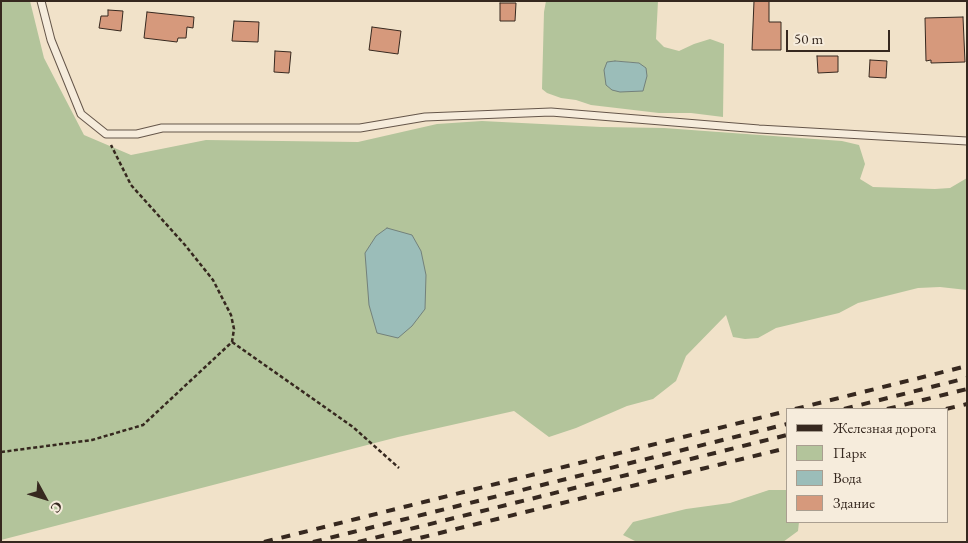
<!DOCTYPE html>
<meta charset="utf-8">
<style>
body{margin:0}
#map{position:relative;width:968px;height:543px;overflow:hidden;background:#f1e2c9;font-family:"EB Garamond",serif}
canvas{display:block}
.frame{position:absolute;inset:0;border:2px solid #36281f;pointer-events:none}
.legend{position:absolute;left:786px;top:408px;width:162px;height:115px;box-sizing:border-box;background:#f6ecdc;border:1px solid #a99e90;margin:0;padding:6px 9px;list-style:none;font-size:15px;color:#36281f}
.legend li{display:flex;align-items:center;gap:10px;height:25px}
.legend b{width:25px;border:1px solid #a99e90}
.north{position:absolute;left:20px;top:473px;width:50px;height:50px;-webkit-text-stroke:4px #f6ecdc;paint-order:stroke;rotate:129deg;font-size:14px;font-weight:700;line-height:20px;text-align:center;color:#36281f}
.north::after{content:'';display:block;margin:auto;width:18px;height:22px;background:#36281f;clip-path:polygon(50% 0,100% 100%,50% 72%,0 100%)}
.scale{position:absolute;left:786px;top:30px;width:104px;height:22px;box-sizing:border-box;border:2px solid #36281f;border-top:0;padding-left:6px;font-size:15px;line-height:18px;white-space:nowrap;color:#36281f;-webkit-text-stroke:4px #f6ecdc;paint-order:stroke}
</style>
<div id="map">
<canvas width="968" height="543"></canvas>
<div class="frame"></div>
<ul class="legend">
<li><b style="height:6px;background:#36281f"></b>Железная дорога</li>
<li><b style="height:14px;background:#b3c49b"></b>Парк</li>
<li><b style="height:14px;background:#9bbdb9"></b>Вода</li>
<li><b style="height:14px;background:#d6997c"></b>Здание</li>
</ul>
<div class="north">С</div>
<div class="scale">50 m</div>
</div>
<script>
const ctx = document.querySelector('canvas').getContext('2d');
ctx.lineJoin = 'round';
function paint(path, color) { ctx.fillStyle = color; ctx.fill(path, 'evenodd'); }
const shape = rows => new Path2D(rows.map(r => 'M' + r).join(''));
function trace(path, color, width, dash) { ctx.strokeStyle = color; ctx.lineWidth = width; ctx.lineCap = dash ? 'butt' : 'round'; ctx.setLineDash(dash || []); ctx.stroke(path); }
const green = shape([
 [1,1,30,1,44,58,84,135,131,155,206,140,358,142,437,124,482,121,601,127,664,128,842,141,859,145,865,164,860,179,873,187,935,189,950,188,967,178,967,290,940,287,918,288,858,303,839,313,776,328,758,338,745,339,733,337,726,315,686,356,676,381,653,399,627,406,576,428,549,437,514,411,398,437,1,540],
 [546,1,658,1,656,39,664,47,679,51,694,44,710,39,724,44,723,117,691,113,659,113,591,105,576,100,561,98,547,93,542,89,544,12],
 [615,61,639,63,612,90],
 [769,490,787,490,787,522,799,522,798,531,783,542,637,542,623,535,633,522,686,509,730,503]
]);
const water = shape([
 [615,61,639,63,646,68,647,76,643,91,620,92,612,90,606,85,604,70,607,62,615,61],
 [387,228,412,235,421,251,426,275,425,309,412,326,398,338,377,333,369,305,365,253,376,236,387,228]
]);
const building = shape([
 [754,1,769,1,769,22,781,22,781,50,752,50,754,1],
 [500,3,516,3,515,21,500,21,500,3],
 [108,10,123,11,121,31,99,28,101,16,108,16,108,10],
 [147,12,194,17,193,28,187,27,186,38,178,38,177,42,144,38,147,12],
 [963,17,965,62,931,63,931,60,926,61,925,18,963,17],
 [234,21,259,22,258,42,232,41,234,21],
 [372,27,401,31,398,54,369,50,372,27],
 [275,51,291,52,289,73,274,72,275,51],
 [817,56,838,56,838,72,818,73,817,56],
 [870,60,887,61,886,78,869,77,870,60]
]);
const path = shape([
 [232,342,353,427,399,468],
 [1,452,92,440,143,425,232,342,234,329,231,315,213,280,185,245,131,185,111,145]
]);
const lane = shape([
 [41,1,51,40,81,114,106,134,137,134,162,128,360,128,425,117,551,112,759,129,967,141]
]);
const rail = shape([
 [795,409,967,366],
 [844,409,967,378],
 [887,409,967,389],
 [946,409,967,404],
 [264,542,787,411],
 [313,542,787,424],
 [358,542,787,435],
 [403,542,787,448]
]);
paint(green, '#b3c49b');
paint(water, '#9bbdb9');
trace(water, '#73817b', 1);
paint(building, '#d6997c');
trace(building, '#36281f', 1);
trace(lane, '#65564a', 9);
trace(path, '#36281f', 2.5, [4, 2.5]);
trace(lane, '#f6ecdc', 7);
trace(rail, '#36281f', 4, [9, 9]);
</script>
